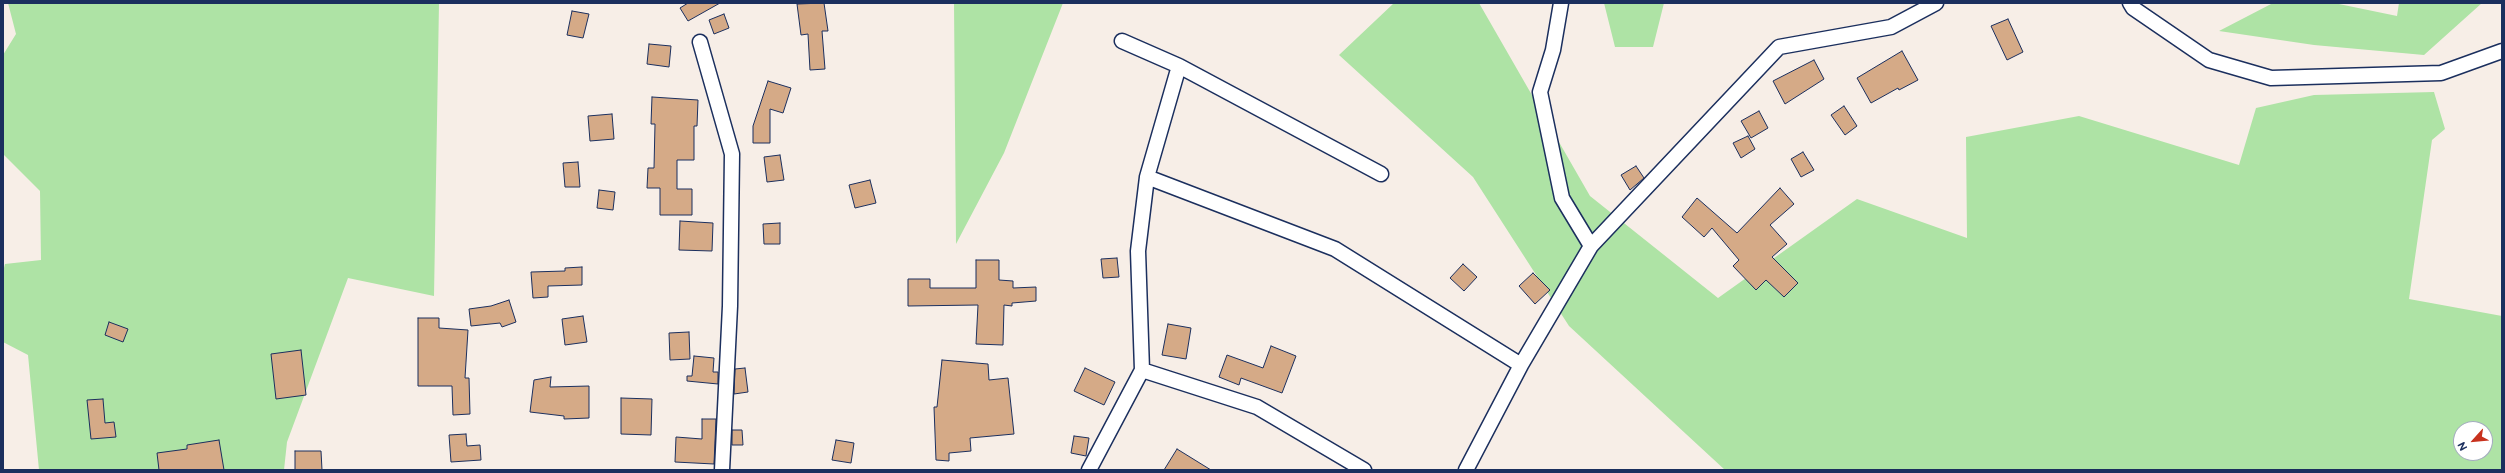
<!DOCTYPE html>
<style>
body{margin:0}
#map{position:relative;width:2505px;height:473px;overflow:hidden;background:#f7eee7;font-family:"Balsamiq Sans",sans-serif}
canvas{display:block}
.frame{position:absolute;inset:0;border:4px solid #1b2f5e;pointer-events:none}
.north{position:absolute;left:2453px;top:421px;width:40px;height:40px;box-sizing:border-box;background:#fff;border:1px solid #a4acbf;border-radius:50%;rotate:243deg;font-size:11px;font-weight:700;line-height:16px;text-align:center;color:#1b2f5e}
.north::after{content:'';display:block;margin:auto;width:14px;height:18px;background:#c8321e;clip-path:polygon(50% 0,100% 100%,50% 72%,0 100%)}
</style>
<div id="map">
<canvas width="2505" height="473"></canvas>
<div class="frame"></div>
<div class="north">N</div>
</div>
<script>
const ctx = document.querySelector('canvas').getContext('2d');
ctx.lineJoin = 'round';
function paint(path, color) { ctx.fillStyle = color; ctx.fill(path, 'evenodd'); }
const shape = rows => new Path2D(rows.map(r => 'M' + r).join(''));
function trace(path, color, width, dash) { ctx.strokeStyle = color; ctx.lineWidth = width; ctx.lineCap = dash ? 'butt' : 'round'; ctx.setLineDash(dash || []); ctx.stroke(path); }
const green = shape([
 [8,3,439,3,434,296,348,278,287,442,284,470,39,470,28,355,3,342,3,272,5,264,41,260,40,191,3,154,3,55,16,34],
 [954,3,1063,3,1004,153,956,244],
 [1394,3,1479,3,1590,196,1718,298,1857,199,1967,238,1966,137,2079,116,2239,165,2256,108,2314,95,2434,92,2445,129,2432,140,2409,299,2502,316,2502,470,1725,470,1569,326,1473,177,1339,55],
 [2461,429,2485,429,2485,453,2461,453],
 [1604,3,1664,3,1653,47,1615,47],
 [2273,3,2334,3,2397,16,2399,3,2482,3,2424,55,2314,45,2219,31]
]);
const building = shape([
 [688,3,720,3,688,21,680,8,688,3],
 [824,3,828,31,822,31,825,69,810,70,808,34,801,35,797,4,824,3],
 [572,11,589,14,583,38,567,35,572,11],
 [724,14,729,28,714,34,709,20,724,14],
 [2008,19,2023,52,2007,60,1991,26,2008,19],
 [649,44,671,46,669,67,647,64,649,44],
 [1902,51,1918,80,1899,90,1898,88,1871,103,1857,78,1902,51],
 [1814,60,1824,79,1785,104,1773,81,1814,60],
 [768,81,791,88,783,113,770,109,770,143,753,143,753,126,768,81],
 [652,97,698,100,697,126,694,126,694,160,677,160,677,189,692,189,692,215,660,215,660,188,647,188,648,168,654,168,655,124,651,124,652,97],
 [1844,106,1857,126,1845,135,1831,115,1844,106],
 [1759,111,1768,128,1751,138,1741,121,1759,111],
 [612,114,614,139,590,141,588,116,612,114],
 [1748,136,1755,149,1741,158,1733,143,1748,136],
 [1803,152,1814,170,1801,177,1791,159,1803,152],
 [780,155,784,180,767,182,764,157,780,155],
 [578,162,580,187,565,187,563,163,578,162],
 [1636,166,1644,178,1630,190,1621,175,1636,166],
 [870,180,876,203,855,208,849,185,870,180],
 [1780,188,1794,204,1770,225,1787,244,1772,257,1798,283,1784,297,1766,280,1756,290,1733,266,1739,260,1712,228,1704,237,1682,217,1697,198,1737,233,1780,188],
 [599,190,615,192,613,210,597,208,599,190],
 [680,221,713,223,712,251,679,250,680,221],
 [780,223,780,244,764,244,763,224,780,223],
 [1117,258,1119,277,1103,278,1101,259,1117,258],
 [976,260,999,260,999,280,1013,281,1013,288,1036,287,1036,301,1012,303,1012,306,1004,305,1003,345,976,344,978,305,908,306,908,279,930,279,930,288,976,288,976,260],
 [1463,264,1477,277,1464,291,1450,278,1463,264],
 [582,267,582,285,548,286,548,297,533,298,531,272,565,271,565,268,582,267],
 [1533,273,1550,290,1535,304,1519,286,1533,273],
 [509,300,516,322,502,327,500,323,471,326,469,309,491,306,509,300],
 [583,316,587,342,565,345,562,319,583,316],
 [418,318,439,318,439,328,468,330,465,378,469,378,470,414,453,415,452,386,418,386,418,318],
 [109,322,128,329,123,342,105,335,109,322],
 [1168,324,1191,328,1186,359,1162,355,1168,324],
 [689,332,690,359,670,360,669,333,689,332],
 [1271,346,1296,356,1282,393,1241,378,1239,385,1219,377,1227,355,1263,368,1271,346],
 [301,350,306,395,276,399,271,354,301,350],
 [694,356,714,358,713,372,718,372,718,384,687,381,687,376,692,376,694,356],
 [942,360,988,364,989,380,1008,378,1014,434,970,438,971,451,949,453,949,461,936,460,934,407,937,407,942,360],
 [745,368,748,392,734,394,735,369,745,368],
 [1085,368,1115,382,1104,405,1074,391,1085,368],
 [551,377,550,387,589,386,589,418,564,419,564,416,530,412,534,380,551,377],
 [621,398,652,399,651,435,621,434,621,398],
 [103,399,105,423,114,422,116,437,91,439,87,400,103,399],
 [702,419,716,419,714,464,675,462,676,437,702,439,702,419],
 [732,430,742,430,743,445,732,445,732,430],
 [466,434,467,446,480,445,481,460,451,462,449,435,466,434],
 [1074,436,1089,438,1086,456,1071,453,1074,436],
 [219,440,224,470,159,470,157,453,187,449,187,445,219,440],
 [836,440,854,443,851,463,832,460,836,440],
 [1177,449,1211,470,1164,470,1177,449],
 [295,451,321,451,322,470,295,470,295,451]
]);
const street = shape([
 [1561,3,1553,50,1540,92,1562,198,1591,246],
 [2130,3,2133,8,2209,60,2271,78,2441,73,2502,51],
 [1122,41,1179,66,1381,174],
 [700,42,732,154,730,306,722,470],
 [1147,177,1335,249,1521,365],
 [1142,370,1257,407,1364,470],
 [1089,470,1142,370,1138,251,1147,177,1179,66],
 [1466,470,1521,365,1591,246,1779,47,1891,27,1936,3]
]);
paint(green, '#aee3a5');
paint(building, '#d5aa87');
trace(building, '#1b2f5e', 1);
trace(street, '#1b2f5e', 17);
trace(street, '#fff', 14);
</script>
